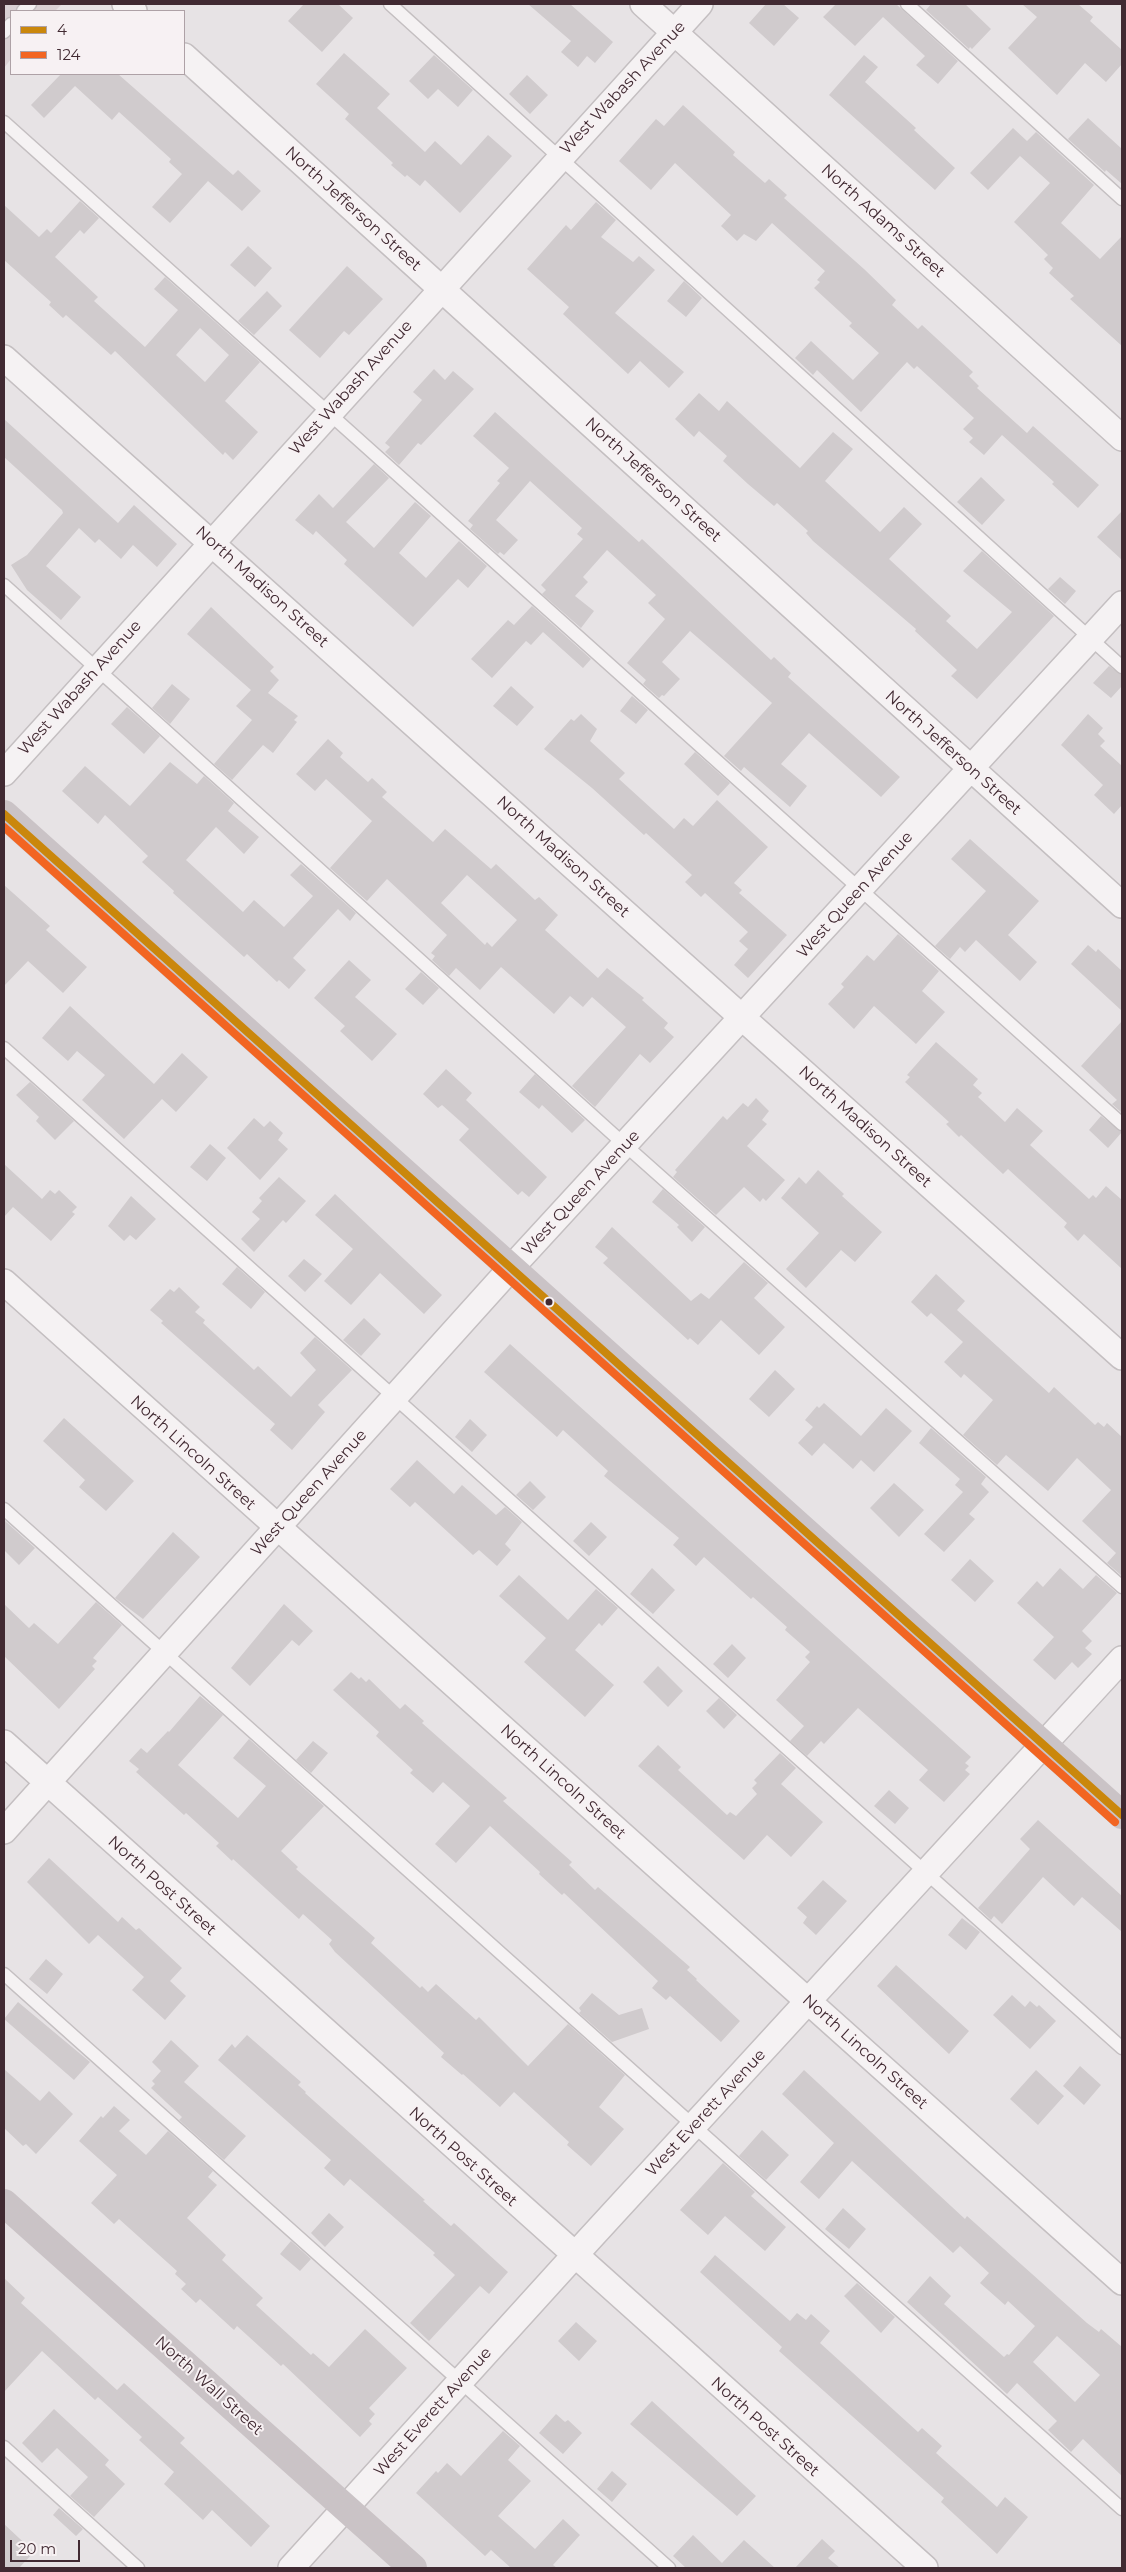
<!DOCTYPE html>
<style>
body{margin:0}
#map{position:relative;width:1126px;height:2572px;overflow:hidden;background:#e7e3e5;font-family:Montserrat,sans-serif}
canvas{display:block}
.frame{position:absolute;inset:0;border:5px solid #412a32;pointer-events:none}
.legend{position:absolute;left:10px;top:10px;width:175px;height:65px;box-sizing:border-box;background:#f7f1f3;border:1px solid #aea1a6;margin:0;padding:6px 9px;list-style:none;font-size:15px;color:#412a32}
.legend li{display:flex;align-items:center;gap:10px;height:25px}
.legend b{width:25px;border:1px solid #aea1a6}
.scale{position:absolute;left:10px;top:2540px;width:70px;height:22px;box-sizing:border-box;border:2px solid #412a32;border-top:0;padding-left:6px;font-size:15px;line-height:18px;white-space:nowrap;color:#412a32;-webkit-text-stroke:4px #f7f1f3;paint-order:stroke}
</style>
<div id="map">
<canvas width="1126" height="2572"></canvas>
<div class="frame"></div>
<ul class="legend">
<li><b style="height:6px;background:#ca870c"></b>4</li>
<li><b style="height:6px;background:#f26522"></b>124</li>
</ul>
<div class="scale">20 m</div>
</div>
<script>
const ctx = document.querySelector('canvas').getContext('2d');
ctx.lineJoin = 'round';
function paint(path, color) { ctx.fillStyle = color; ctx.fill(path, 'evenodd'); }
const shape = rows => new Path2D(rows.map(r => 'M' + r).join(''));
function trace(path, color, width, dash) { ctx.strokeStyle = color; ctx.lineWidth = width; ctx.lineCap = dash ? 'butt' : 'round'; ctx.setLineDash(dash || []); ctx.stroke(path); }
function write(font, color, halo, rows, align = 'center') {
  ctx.font = font + ' Montserrat,sans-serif'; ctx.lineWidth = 4; ctx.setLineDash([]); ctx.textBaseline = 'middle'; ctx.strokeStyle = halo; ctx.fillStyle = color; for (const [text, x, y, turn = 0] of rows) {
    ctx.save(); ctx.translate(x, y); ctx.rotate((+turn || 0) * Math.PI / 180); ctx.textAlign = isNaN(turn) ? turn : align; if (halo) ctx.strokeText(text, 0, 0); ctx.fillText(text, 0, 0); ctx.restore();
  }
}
const built = shape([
 [4,4,62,4,55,11,11,11,11,59,4,68]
]);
const building = shape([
 [304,4,338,4,353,18,322,52,288,21],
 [528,4,570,4,613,42,595,63,587,56,578,67,561,52,571,41],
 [766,4,783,4,799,18,774,46,749,23],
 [836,4,896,4,958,61,938,84,916,65,925,56,883,17,855,46,823,17],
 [931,4,965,4,991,29,972,49,970,47,969,49,926,10],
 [1022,4,1078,4,1093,17,1090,21,1122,50,1122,64,1106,82,1085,63,1057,95,1008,48,1037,17],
 [344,53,390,94,377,108,425,152,435,141,461,165,488,135,512,156,460,213,425,180,420,186,407,175,405,177,391,165,393,163,345,119,349,114,316,84],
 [434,55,473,90,458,107,438,89,428,99,409,81],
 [864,55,878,67,865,82,916,128,914,130,955,168,935,190,829,95],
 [61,74,118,74,233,175,238,170,261,191,242,211,208,181,170,223,152,207,182,174,169,162,171,159,119,112,112,120,75,86,44,118,31,105],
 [527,75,548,95,530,114,509,94],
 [683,105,735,152,733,155,765,183,769,179,787,195,784,198,864,269,896,300,892,305,918,329,922,325,973,372,969,376,979,386,977,388,1027,433,1033,426,1099,485,1078,508,1052,484,1054,482,1002,435,984,455,969,442,973,438,963,429,974,418,917,366,914,369,907,362,861,412,817,370,813,375,795,358,811,341,853,380,879,353,849,326,852,323,814,288,820,282,817,280,825,271,772,223,756,241,744,234,737,241,721,226,731,215,675,163,651,190,619,161,656,119,664,126],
 [1088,118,1122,149,1122,184,1106,170,1105,172,1068,139],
 [1013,128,1027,141,1036,132,1094,185,1061,223,1100,259,1122,236,1122,346,1070,299,1074,296,1049,273,1053,268,1044,259,1048,255,1014,222,1050,183,1020,156,988,190,970,173],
 [80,201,99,218,84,234,80,230,55,257,98,297,94,301,145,347,178,310,154,289,165,277,260,362,225,401,258,432,233,460,225,452,223,455,115,351,111,355,66,315,63,318,49,305,51,302,4,260,4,205,39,237,47,229,51,233],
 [200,328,229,355,205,382,176,355],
 [596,202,616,220,601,237,633,262,639,256,655,270,615,313,684,372,669,388,640,361,628,374,563,314,569,307,527,269,566,225,571,230],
 [248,246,272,268,255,287,230,265],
 [347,266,383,299,349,335,344,331,320,358,289,330],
 [684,281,702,298,686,317,667,301],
 [267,291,282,306,254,335,238,321],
 [434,369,445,380,453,371,474,389,421,445,418,443,399,465,385,452,390,447,385,443,422,400,413,392],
 [699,393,719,411,727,401,800,468,833,432,853,449,825,481,880,532,904,507,922,524,889,559,951,616,946,621,977,649,1012,612,963,571,982,551,1054,616,977,699,951,676,957,670,915,631,916,629,813,541,806,533,808,531,777,503,774,506,748,484,723,461,727,456,699,431,694,437,675,419],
 [495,412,639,542,642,539,771,660,774,657,791,673,788,677,900,777,881,797,809,733,781,764,807,786,790,807,744,767,741,771,724,756,772,703,727,663,690,631,662,662,680,679,664,696,662,695,659,698,643,684,646,680,627,663,665,619,648,603,656,595,607,550,583,577,588,582,575,596,594,611,581,628,542,594,546,590,541,585,583,539,577,534,582,528,530,481,496,520,518,540,504,555,500,552,498,554,470,529,473,525,468,521,500,483,497,481,509,468,473,436],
 [4,419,118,523,134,505,177,544,157,567,133,545,121,559,99,539,95,543,79,528,46,566,81,597,61,620,27,590,11,565,27,555,63,513,62,510,4,457],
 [374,464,389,478,346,522,374,548,415,502,431,516,399,553,426,578,459,541,487,566,468,588,458,579,413,627,344,564,347,560,316,531,313,535,295,520,319,494,333,508],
 [981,477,1005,500,982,525,957,502],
 [1122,511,1122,560,1097,537],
 [1060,577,1076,591,1065,604,1048,589],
 [532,606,591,659,583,668,543,632,531,645,526,641,492,678,471,659,508,620,514,625],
 [211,607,274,667,270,671,279,680,268,693,298,716,294,720,297,722,273,753,263,745,232,780,214,764,252,720,236,706,251,690,187,634],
 [1109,666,1122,675,1122,686,1111,698,1093,683],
 [172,684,190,699,170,724,152,708],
 [511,686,534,707,517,726,493,706],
 [632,696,648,710,636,724,620,711],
 [127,707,160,736,144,754,111,724],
 [581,714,597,729,590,741,625,773,619,779,674,829,684,818,693,826,717,800,768,847,734,883,742,890,739,893,787,935,748,978,734,965,748,949,739,941,748,932,705,893,701,897,685,882,692,875,646,833,644,835,592,788,544,749,571,719,574,721],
 [1088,714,1103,728,1098,734,1105,741,1100,746,1121,765,1122,763,1122,805,1114,814,1094,795,1103,785,1061,745],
 [328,739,343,753,340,757,368,782,372,778,387,792,382,797,433,842,445,829,491,869,496,864,535,900,539,897,558,915,545,930,598,978,607,968,644,998,642,1000,668,1023,664,1028,674,1037,650,1063,640,1054,595,1107,572,1086,626,1027,592,997,583,1007,570,996,554,1014,501,967,480,990,456,968,449,976,432,960,435,956,431,953,447,935,387,879,367,901,330,868,372,821,326,779,315,791,296,774],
 [467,875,517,920,492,947,487,942,485,945,441,903],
 [695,752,730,783,718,796,684,764],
 [170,762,197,784,204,776,234,803,228,811,259,837,244,854,216,827,186,860,243,912,254,900,284,927,313,896,290,875,301,864,356,913,350,921,338,909,293,958,306,970,289,989,279,980,277,982,247,954,244,957,173,893,174,891,142,862,148,856,105,815,98,824,62,791,85,766,130,806],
 [970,839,1039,901,1008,935,1037,962,1020,981,976,940,965,952,960,947,950,959,935,946,986,891,951,859],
 [4,885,50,926,46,930,87,967,63,993,28,961,4,986],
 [898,934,939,971,922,991,945,1012,916,1044,874,1006,854,1029,828,1004,844,987,841,984,867,955,874,961],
 [1088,945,1096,952,1098,949,1122,971,1122,1011,1071,964],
 [349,960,371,980,355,997,397,1034,372,1061,340,1031,345,1026,314,998],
 [421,972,439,988,423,1005,405,989],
 [70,1006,154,1084,182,1053,208,1077,176,1112,162,1099,124,1139,82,1100,105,1075,77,1051,68,1061,42,1038],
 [1122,1021,1122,1113,1112,1104,1117,1100,1081,1066],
 [936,1042,978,1079,973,1085,982,1093,978,1097,1005,1122,1017,1108,1043,1131,1030,1145,1089,1199,1093,1195,1096,1198,1106,1186,1122,1200,1122,1269,1084,1234,1078,1241,1064,1227,1067,1223,1008,1169,1003,1174,961,1135,959,1137,946,1124,949,1122,905,1082,910,1077,907,1075],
 [446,1069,472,1093,466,1100,547,1177,529,1197,522,1191,518,1195,459,1140,469,1129,442,1105,438,1108,423,1094],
 [535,1074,585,1120,572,1133,542,1105,539,1109,519,1092],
 [30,1082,74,1121,55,1140,36,1121,39,1117,16,1095],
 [756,1098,769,1111,762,1120,767,1124,747,1146,785,1180,766,1201,763,1198,760,1202,744,1187,716,1215,673,1177,677,1172,675,1170,723,1116,727,1120,743,1103,748,1107],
 [1101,1116,1122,1132,1108,1148,1089,1130],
 [254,1118,264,1127,270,1121,283,1133,278,1140,288,1149,260,1180,227,1148],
 [210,1144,226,1158,207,1181,190,1167],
 [4,1164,42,1199,50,1190,55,1194,59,1190,77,1207,72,1212,75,1214,51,1241,13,1207,4,1217],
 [818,1170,844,1194,842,1196,882,1232,855,1262,841,1250,806,1288,786,1269,819,1233,781,1198,799,1177,806,1184],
 [279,1177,306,1201,286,1223,283,1220,254,1252,241,1239,260,1219,252,1212,262,1201,259,1198],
 [663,1189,705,1227,692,1242,677,1227,679,1225,652,1202],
 [335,1194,442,1295,424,1314,380,1273,351,1305,324,1281,353,1249,315,1215],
 [131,1196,156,1219,136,1240,130,1235,124,1241,108,1226],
 [612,1227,691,1301,701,1293,709,1299,744,1262,768,1283,754,1298,785,1327,759,1355,721,1320,698,1345,690,1338,688,1340,603,1263,608,1258,595,1247],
 [304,1259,322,1274,305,1292,288,1276],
 [237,1267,265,1292,251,1309,222,1284],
 [936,1274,965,1301,957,1310,1049,1393,1054,1387,1095,1425,1098,1422,1104,1427,1107,1423,1122,1437,1122,1576,1107,1563,1116,1553,1082,1521,1111,1490,1077,1458,1048,1491,1006,1455,997,1465,963,1435,993,1400,964,1374,961,1378,944,1362,963,1342,931,1313,927,1317,911,1302],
 [179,1287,200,1307,195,1312,205,1320,203,1323,254,1370,258,1366,291,1397,316,1370,300,1353,315,1337,352,1370,318,1405,325,1412,292,1450,270,1430,275,1424,161,1323,163,1321,150,1310,170,1289,174,1292],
 [364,1318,381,1334,361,1356,343,1340],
 [510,1344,971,1757,965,1763,969,1766,965,1770,970,1774,944,1802,919,1780,928,1770,858,1708,824,1744,821,1741,807,1756,790,1741,804,1726,776,1700,810,1662,805,1657,810,1652,785,1630,787,1627,753,1597,751,1599,704,1557,696,1566,673,1545,679,1538,604,1476,608,1471,563,1430,557,1437,484,1372],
 [775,1370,795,1389,769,1417,749,1399],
 [824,1403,861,1436,886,1408,912,1431,874,1472,861,1460,853,1469,824,1443,812,1456,798,1443,813,1427,805,1420,817,1406,819,1408],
 [64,1418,134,1481,106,1511,79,1487,85,1480,43,1441],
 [470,1419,487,1435,472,1452,455,1437],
 [931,1428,986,1477,981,1484,989,1492,969,1514,975,1519,944,1552,924,1534,963,1492,955,1485,960,1479,919,1443],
 [417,1460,454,1494,462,1485,496,1515,505,1507,522,1522,505,1544,511,1550,497,1566,479,1550,473,1555,415,1502,410,1507,390,1489],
 [530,1481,546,1497,533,1510,516,1495],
 [894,1483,924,1510,899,1537,870,1508],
 [4,1520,35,1548,19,1565,4,1550],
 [591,1522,607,1537,589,1556,573,1541],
 [173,1532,200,1557,143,1619,115,1598],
 [970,1559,994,1581,975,1602,951,1580],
 [652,1568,675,1590,653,1614,630,1594],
 [1060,1568,1083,1589,1096,1575,1117,1593,1082,1631,1092,1641,1085,1648,1092,1654,1078,1668,1072,1662,1055,1680,1033,1660,1054,1637,1017,1603,1037,1581,1043,1587],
 [519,1575,568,1620,596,1589,618,1608,602,1626,599,1623,575,1650,614,1685,585,1717,524,1662,546,1638,499,1596],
 [96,1602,122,1625,93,1658,97,1661,92,1666,95,1669,59,1709,4,1656,4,1604,29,1628,34,1623,58,1644],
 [284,1604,313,1631,299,1646,292,1640,250,1686,231,1668],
 [732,1644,746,1658,728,1678,713,1664],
 [658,1666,683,1691,668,1707,643,1682],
 [351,1672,359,1679,361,1677,366,1682,369,1679,400,1709,405,1704,424,1721,422,1723,507,1798,503,1801,572,1862,569,1865,595,1890,598,1887,690,1967,687,1970,697,1979,696,1980,740,2021,721,2042,670,1996,666,2000,652,1988,658,1981,564,1893,562,1895,539,1874,540,1872,490,1826,456,1863,435,1844,470,1806,443,1782,433,1793,410,1773,413,1770,376,1736,379,1732,333,1690],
 [200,1696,223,1715,178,1765,238,1818,266,1786,233,1758,249,1739,324,1806,281,1851,298,1867,296,1869,375,1938,371,1943,420,1988,422,1986,428,1992,436,1984,476,2020,479,2017,528,2066,568,2024,625,2075,599,2107,624,2129,591,2166,567,2145,569,2142,514,2092,500,2107,463,2074,462,2075,441,2057,444,2053,335,1952,329,1944,332,1940,303,1914,299,1919,233,1859,232,1861,216,1846,219,1843,186,1813,184,1815,136,1772,139,1769,129,1761,141,1748,147,1753,168,1731,169,1732],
 [719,1698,737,1715,724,1729,706,1711],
 [313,1741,328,1753,311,1773,296,1760],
 [658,1745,681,1767,678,1770,727,1815,730,1812,736,1816,757,1794,752,1788,757,1783,754,1780,780,1753,796,1768,781,1784,823,1822,791,1857,767,1835,744,1860,638,1766],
 [889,1790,909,1808,895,1824,874,1806],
 [1038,1820,1122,1896,1122,1932,1082,1897,1074,1906,1043,1877,1002,1924,994,1916,991,1920,978,1908,1030,1849,1020,1839],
 [49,1858,118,1922,122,1917,136,1930,139,1928,182,1968,170,1981,186,1996,165,2020,132,1990,144,1977,98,1935,89,1944,27,1882],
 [823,1880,847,1901,816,1935,803,1923,807,1917,797,1908],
 [962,1918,980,1932,966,1950,948,1935],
 [46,1959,63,1974,47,1994,29,1979],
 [896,1965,969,2031,949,2054,877,1986],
 [592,1993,619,2015,642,2008,649,2029,612,2042,579,2013,581,2011,579,2008],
 [1012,1995,1025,2007,1030,2001,1037,2007,1039,2005,1056,2021,1030,2049,993,2015],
 [18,2002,90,2062,74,2080,4,2019],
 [247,2035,301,2082,298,2085,306,2092,305,2093,425,2200,423,2201,451,2226,454,2223,508,2272,489,2294,480,2286,429,2341,410,2323,455,2275,433,2255,435,2253,350,2179,344,2186,324,2168,331,2160,218,2060,232,2044,235,2048],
 [171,2040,199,2066,184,2082,246,2136,224,2160,179,2120,182,2117,151,2088,155,2084,152,2081,161,2071,152,2062],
 [1080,2066,1101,2085,1084,2105,1063,2086],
 [4,2069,40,2101,49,2091,73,2114,36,2154,26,2144,23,2146,4,2128],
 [804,2070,965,2219,967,2216,1087,2323,1099,2332,1101,2329,1122,2347,1122,2476,1083,2439,1071,2452,1048,2430,1057,2421,1017,2383,1007,2394,907,2302,930,2276,951,2296,944,2304,1004,2357,1007,2354,1009,2355,1035,2326,1008,2301,1005,2305,980,2283,989,2273,960,2246,953,2253,852,2161,819,2199,800,2182,834,2143,782,2094],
 [1057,2336,1100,2375,1075,2402,1033,2362],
 [1036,2070,1064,2096,1038,2125,1010,2099],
 [114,2106,130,2120,119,2131,146,2155,168,2131,213,2171,208,2177,217,2185,187,2218,226,2255,222,2260,263,2298,256,2305,311,2355,313,2353,329,2367,365,2329,407,2368,369,2408,375,2414,369,2421,372,2424,360,2437,283,2364,281,2366,237,2326,234,2330,200,2299,196,2303,181,2289,186,2284,175,2274,177,2271,119,2219,114,2224,91,2203,117,2175,79,2141,101,2116,103,2118],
 [762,2130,789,2155,766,2180,739,2156],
 [723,2163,755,2192,751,2196,786,2227,765,2251,725,2216,708,2235,680,2210],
 [843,2208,866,2229,849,2249,825,2229],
 [329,2213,344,2227,325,2247,311,2233],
 [291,2241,311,2259,300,2271,280,2254],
 [715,2255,790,2321,797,2313,806,2320,811,2314,830,2331,820,2343,918,2432,922,2428,942,2446,936,2453,997,2507,1005,2497,1028,2517,997,2554,941,2502,944,2498,779,2351,782,2347,700,2272],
 [4,2278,25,2298,21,2303,117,2390,124,2383,185,2438,180,2443,270,2526,251,2547,212,2510,203,2520,164,2484,174,2472,139,2440,142,2437,98,2397,95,2400,42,2351,4,2392],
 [857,2283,895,2317,881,2333,844,2296],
 [576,2322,597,2341,579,2361,558,2341],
 [652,2401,756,2496,737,2516,630,2424],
 [54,2409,109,2460,105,2465,125,2484,94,2517,70,2496,88,2477,57,2448,42,2463,22,2443],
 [556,2414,565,2422,568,2420,582,2433,563,2454,539,2433],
 [503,2431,520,2446,508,2460,531,2481,498,2516,535,2549,563,2519,580,2535,553,2565,557,2568,511,2568,491,2550,485,2556,416,2493,436,2471,438,2473,447,2463,461,2476],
 [612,2471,627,2484,612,2502,597,2489],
 [59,2508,83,2529,76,2536,53,2515],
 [4,2524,34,2552,19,2568,4,2568],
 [693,2535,722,2563,744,2540,775,2568,686,2568,673,2556],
 [822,2539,835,2551,828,2558,840,2568,795,2568]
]);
const lane = shape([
 [390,4,1122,667],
 [907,4,1122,199],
 [23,11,30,4],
 [4,32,11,24],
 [4,122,1122,1124],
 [4,585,625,1145,1122,1587],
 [4,1048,1122,2048],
 [4,1509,1122,2509],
 [4,1974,669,2568],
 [4,2447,138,2568]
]);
const street = shape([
 [125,4,134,11],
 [643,4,1122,438],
 [184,56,1122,905],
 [4,358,1122,1357],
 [4,773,700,4],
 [4,1282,1122,2282],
 [4,1743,925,2568],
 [4,1831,511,1268,1122,604],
 [291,2568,574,2256,1122,1659]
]);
const secondary = shape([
 [4,814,1122,1815],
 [4,2203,413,2568]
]);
const bus1 = shape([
 [4,814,1122,1815]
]);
const bus2 = shape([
 [4,827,1115,1822]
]);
const markers = [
 [549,1302,4.5,"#412a32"]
];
const streetNames = [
 ["West Wabash Avenue",623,88,-47],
 ["North Jefferson Street",353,209,42],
 ["North Adams Street",883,221,42],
 ["West Wabash Avenue",351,388,-48],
 ["North Jefferson Street",653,480,42],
 ["North Madison Street",262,587,42],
 ["West Wabash Avenue",80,688,-48],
 ["North Jefferson Street",953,753,42],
 ["North Madison Street",563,857,42],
 ["West Queen Avenue",855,895,-48],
 ["North Madison Street",865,1127,42],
 ["West Queen Avenue",581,1193,-47],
 ["North Lincoln Street",193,1453,42],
 ["West Queen Avenue",309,1493,-48],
 ["North Lincoln Street",563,1782,42],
 ["North Post Street",162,1886,42],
 ["North Lincoln Street",865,2052,42],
 ["West Everett Avenue",706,2113,-47],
 ["North Post Street",463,2157,42],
 ["North Wall Street",209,2386,42],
 ["West Everett Avenue",433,2412,-48],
 ["North Post Street",765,2427,42]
];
paint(built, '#dad1d4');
paint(building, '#d0cbcd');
trace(lane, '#c4bfc1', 15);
trace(street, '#c4bfc1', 28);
trace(lane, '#f5f2f3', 12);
trace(street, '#f5f2f3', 25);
trace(secondary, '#cac3c6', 28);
trace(bus1, '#ca870c', 8);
trace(bus2, '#f26522', 8);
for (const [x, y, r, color] of markers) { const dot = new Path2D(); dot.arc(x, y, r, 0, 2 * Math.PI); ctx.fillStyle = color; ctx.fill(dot); trace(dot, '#f7f1f3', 2); }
write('16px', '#412a32', '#f7f1f3', streetNames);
</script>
